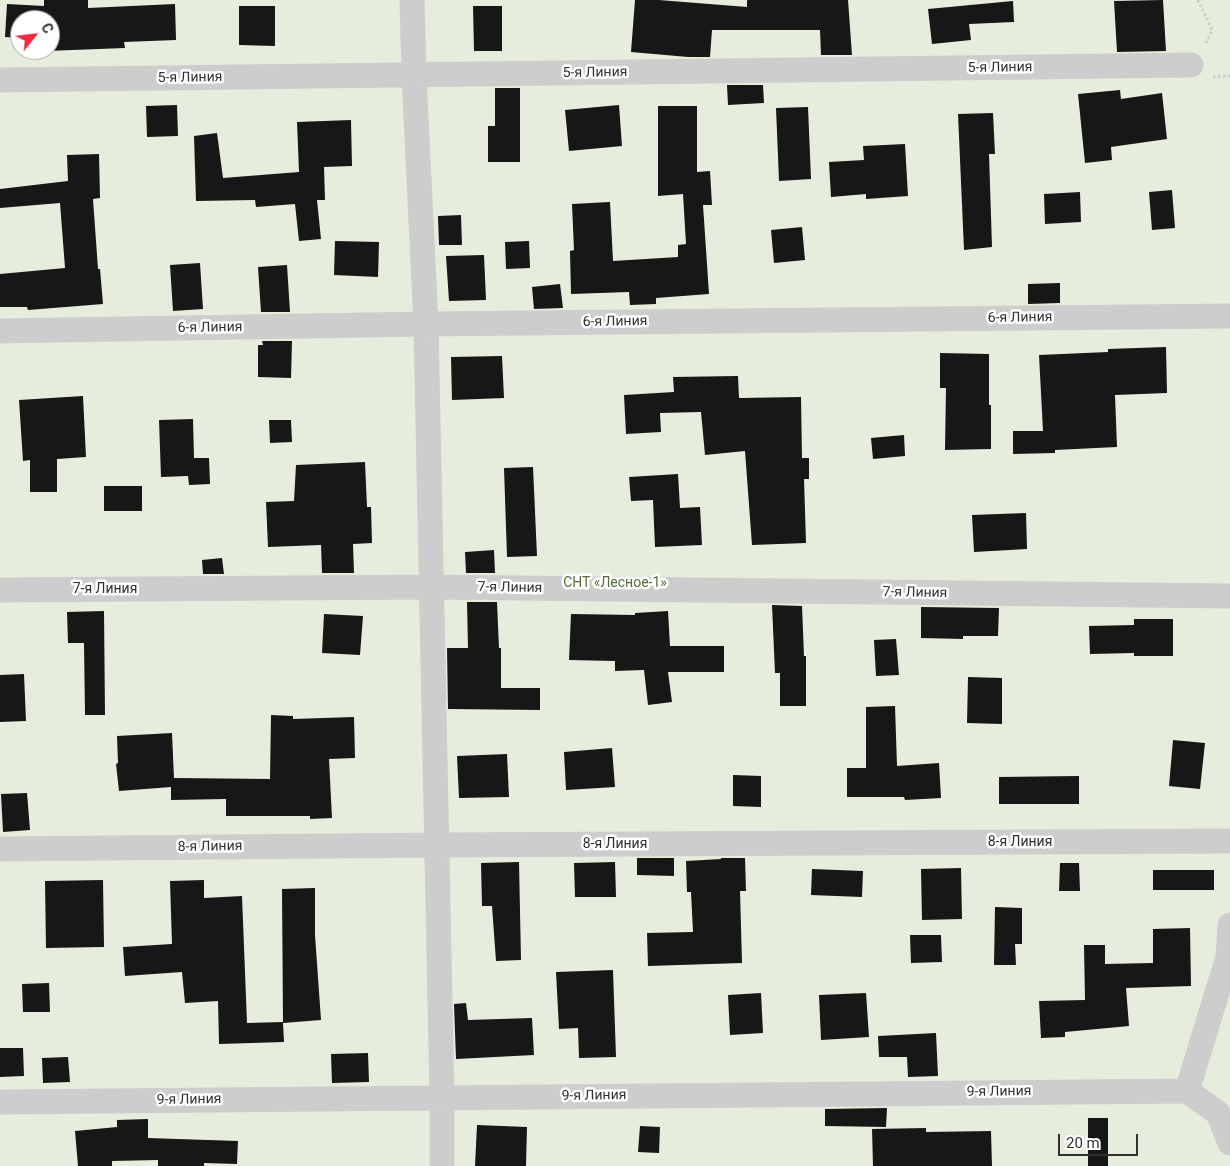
<!DOCTYPE html>
<meta charset="utf-8">
<style>
body{margin:0}
#map{position:relative;width:1230px;height:1166px;overflow:hidden;background:#fff;font-family:Roboto,sans-serif}
canvas{display:block}
.north{position:absolute;left:10px;top:10px;width:50px;height:50px;box-sizing:border-box;background:#fff;border:1px solid #acacac;border-radius:50%;rotate:61deg;font-size:14px;font-weight:700;line-height:20px;text-align:center;color:#303030}
.north::after{content:'';display:block;margin:auto;width:18px;height:22px;background:#ef2942;clip-path:polygon(50% 0,100% 100%,50% 72%,0 100%)}
.scale{position:absolute;left:1058px;top:1134px;width:80px;height:22px;box-sizing:border-box;border:2px solid #303030;border-top:0;padding-left:6px;font-size:15px;line-height:18px;white-space:nowrap;color:#303030;-webkit-text-stroke:4px #fff;paint-order:stroke}
</style>
<div id="map">
<canvas width="1230" height="1166"></canvas>
<div class="north">С</div>
<div class="scale">20 m</div>
</div>
<script>
const ctx = document.querySelector('canvas').getContext('2d');
ctx.lineJoin = 'round';
function paint(path, color) { ctx.fillStyle = color; ctx.fill(path, 'evenodd'); }
const shape = rows => new Path2D(rows.map(r => 'M' + r).join(''));
function trace(path, color, width, dash) { ctx.strokeStyle = color; ctx.lineWidth = width; ctx.lineCap = dash ? 'butt' : 'round'; ctx.setLineDash(dash || []); ctx.stroke(path); }
function write(font, color, halo, rows, align = 'center') {
  ctx.font = font + ' Roboto,sans-serif'; ctx.lineWidth = 5; ctx.setLineDash([]); ctx.textBaseline = 'middle'; ctx.strokeStyle = halo; ctx.fillStyle = color; for (const [text, x, y, turn = 0] of rows) {
    ctx.save(); ctx.translate(x, y); ctx.rotate((+turn || 0) * Math.PI / 180); ctx.textAlign = isNaN(turn) ? turn : align; if (halo) ctx.strokeText(text, 0, 0); ctx.fillText(text, 0, 0); ctx.restore();
  }
}
const green = shape([
 [0,0,1230,0,1230,1166,0,1166],
 [20,20,50,20,50,50,20,50]
]);
const building = shape([
 [44,0,88,0,88,8,175,4,176,40,124,42,125,48,46,51,50,50,50,20,20,20,20,38,5,37,7,4,44,6],
 [635,0,659,0,747,7,747,0,848,0,852,55,821,55,820,30,712,30,710,57,688,57,631,52],
 [1163,0,1166,51,1117,52,1114,1],
 [1013,1,1014,22,969,24,971,40,932,44,928,9],
 [239,6,275,6,275,46,239,45],
 [473,6,502,6,502,51,474,51],
 [727,85,763,85,764,103,728,105],
 [495,88,520,88,520,162,488,162,488,126,495,126],
 [1120,90,1121,99,1162,93,1167,139,1111,147,1112,160,1085,163,1078,94],
 [177,105,178,136,147,137,146,106],
 [619,105,622,146,569,151,565,110],
 [658,106,697,106,697,172,710,171,712,205,703,205,709,294,656,298,656,304,630,305,629,292,571,294,570,251,574,250,572,204,610,202,613,261,678,257,678,245,686,244,683,194,658,196],
 [808,107,811,179,779,181,776,108],
 [993,113,995,154,989,154,992,247,964,250,958,114],
 [351,120,352,166,324,167,325,200,317,200,321,239,299,241,295,204,256,207,255,200,196,201,194,136,217,133,223,178,299,172,297,122],
 [905,144,908,196,866,199,866,194,831,197,829,162,864,160,863,146],
 [99,154,100,198,93,199,98,269,100,269,103,304,28,310,27,307,0,307,0,274,65,268,60,203,0,208,0,189,68,181,67,155],
 [1172,190,1175,228,1152,230,1149,192],
 [1080,192,1081,222,1045,224,1044,194],
 [461,215,462,245,439,245,438,216],
 [802,227,805,260,774,263,771,230],
 [335,241,379,242,378,277,334,275],
 [529,241,530,268,506,269,505,242],
 [484,255,486,300,449,301,446,256],
 [200,263,203,309,173,311,170,265],
 [287,265,290,312,261,312,258,267],
 [1060,283,1060,303,1028,304,1028,284],
 [560,284,563,308,534,309,532,287],
 [262,341,292,341,291,378,258,377,258,345,263,345],
 [1166,347,1167,393,1115,395,1117,447,1055,450,1055,453,1013,454,1013,431,1043,431,1039,355,1108,352,1108,349],
 [940,353,989,354,989,405,991,405,991,449,945,450,946,388,940,388],
 [502,356,504,398,452,400,451,357],
 [738,376,739,398,801,397,802,458,809,458,809,479,804,479,806,543,752,545,745,451,705,455,701,412,660,413,661,432,626,434,624,395,674,392,673,377],
 [83,396,86,457,57,459,57,492,30,492,30,460,23,461,19,400],
 [193,419,194,458,209,458,210,484,189,485,188,476,161,477,159,420],
 [269,420,291,420,292,442,270,443],
 [904,435,905,456,873,459,871,438],
 [365,462,367,507,371,507,372,543,353,544,354,573,322,573,321,545,268,547,266,502,294,501,296,465],
 [533,467,537,556,507,557,504,468],
 [678,474,680,508,700,507,702,545,655,547,653,500,631,501,629,477],
 [104,486,142,486,142,511,104,511],
 [1026,513,1027,549,974,552,972,515],
 [494,550,495,573,466,573,465,552],
 [222,558,224,574,203,574,202,560],
 [467,602,497,602,499,648,501,648,501,688,540,688,540,710,448,709,447,648,468,648],
 [772,605,802,606,804,656,806,656,806,706,780,706,780,673,775,673],
 [921,607,999,608,998,636,963,636,963,639,921,638],
 [104,611,105,715,85,715,84,643,68,643,67,612],
 [668,611,670,646,724,646,724,672,668,672,672,702,648,705,644,670,615,671,615,661,569,660,571,614,635,615,635,613],
 [324,614,363,616,360,655,322,653],
 [1134,619,1173,619,1173,656,1134,656,1134,653,1090,654,1089,626,1134,625],
 [896,639,899,675,876,676,874,640],
 [24,674,26,721,0,722,0,675],
 [968,677,1002,678,1002,724,967,723],
 [895,706,897,766,939,763,941,798,905,800,904,797,847,797,847,768,866,768,866,707],
 [271,715,293,716,293,719,354,717,355,758,329,759,332,818,310,819,310,816,226,816,226,799,171,800,171,787,119,791,116,764,118,763,117,736,172,733,174,778,270,779],
 [1173,740,1205,743,1200,789,1169,786],
 [612,748,615,787,566,790,564,752],
 [507,754,509,797,459,798,457,756],
 [733,775,761,776,761,807,733,806],
 [1079,776,1079,804,999,804,999,777],
 [27,793,30,830,3,832,1,794],
 [637,858,674,858,674,876,637,875],
 [721,858,745,858,746,891,740,891,742,963,648,966,647,933,693,932,691,892,687,892,686,861,721,859],
 [519,862,521,960,496,961,492,906,482,906,481,863],
 [615,862,616,897,575,897,574,863],
 [1060,863,1079,863,1080,891,1059,891],
 [961,868,962,919,922,920,921,869],
 [812,869,863,871,862,897,811,895],
 [1153,870,1214,870,1214,890,1153,890],
 [103,880,104,947,46,948,45,881],
 [204,880,204,898,242,896,247,1023,283,1022,282,889,315,888,315,935,321,1020,283,1023,284,1042,219,1044,218,1001,185,1003,182,972,125,976,123,947,172,944,170,881],
 [995,907,1022,908,1022,944,1015,944,1016,965,994,965],
 [1190,928,1191,986,1126,988,1129,1026,1065,1032,1065,1037,1041,1038,1039,1001,1085,1000,1084,945,1105,945,1105,964,1153,963,1153,929],
 [910,935,941,935,942,962,911,963],
 [613,970,616,1057,579,1058,578,1028,559,1029,556,972],
 [49,983,50,1012,23,1012,22,984],
 [761,993,763,1033,730,1035,728,995],
 [866,993,869,1037,821,1040,819,995],
 [466,1003,468,1020,532,1018,534,1055,456,1059,454,1004],
 [936,1033,938,1076,908,1077,907,1057,879,1057,878,1036],
 [0,1048,23,1048,24,1076,0,1077],
 [368,1053,369,1082,332,1083,331,1054],
 [68,1057,70,1082,43,1083,42,1058],
 [887,1108,886,1127,825,1126,825,1109],
 [1088,1118,1108,1118,1108,1166,1088,1166],
 [148,1119,148,1138,238,1141,237,1164,204,1163,204,1166,158,1166,158,1160,112,1161,112,1166,78,1166,75,1131,117,1127,117,1120],
 [477,1125,527,1127,526,1166,475,1166],
 [640,1126,660,1127,659,1153,638,1152],
 [926,1128,926,1132,991,1131,992,1166,873,1166,872,1129]
]);
const path = shape([
 [1198,0,1212,30,1205,45],
 [1213,77,1230,76]
]);
const minor = shape([
 [412,0,414,76,426,324,442,1098,442,1166],
 [0,80,1191,65],
 [0,331,426,324,1230,316],
 [0,590,431,587,1230,596],
 [0,849,436,845,1230,841],
 [1187,1091,1228,957,1230,925],
 [1187,1091,1218,1113,1230,1143],
 [0,1102,1187,1091]
]);
const streetNames = [
 ["5-я Линия",1000,68,-1],
 ["5-я Линия",595,73,-1],
 ["5-я Линия",190,78,-1],
 ["6-я Линия",1020,318,-1],
 ["6-я Линия",615,322,-1],
 ["6-я Линия",210,328,-1],
 ["7-я Линия",510,588,1],
 ["7-я Линия",105,589],
 ["7-я Линия",915,593,1],
 ["8-я Линия",1020,842],
 ["8-я Линия",615,844],
 ["8-я Линия",210,847,-1],
 ["9-я Линия",999,1092,-1],
 ["9-я Линия",594,1096,-1],
 ["9-я Линия",189,1100,-1]
];
const parkNames = [
 ["СНТ «Лесное-1»",615,583]
];
paint(green, '#e7eddd');
paint(building, '#171717');
trace(path, '#cdcdcd', 3, [2.5, 2.5]);
trace(minor, '#cdcdcd', 25);
write('14px', '#303030', '#fff', streetNames);
write('14px', '#556e3a', '#fff', parkNames);
</script>
